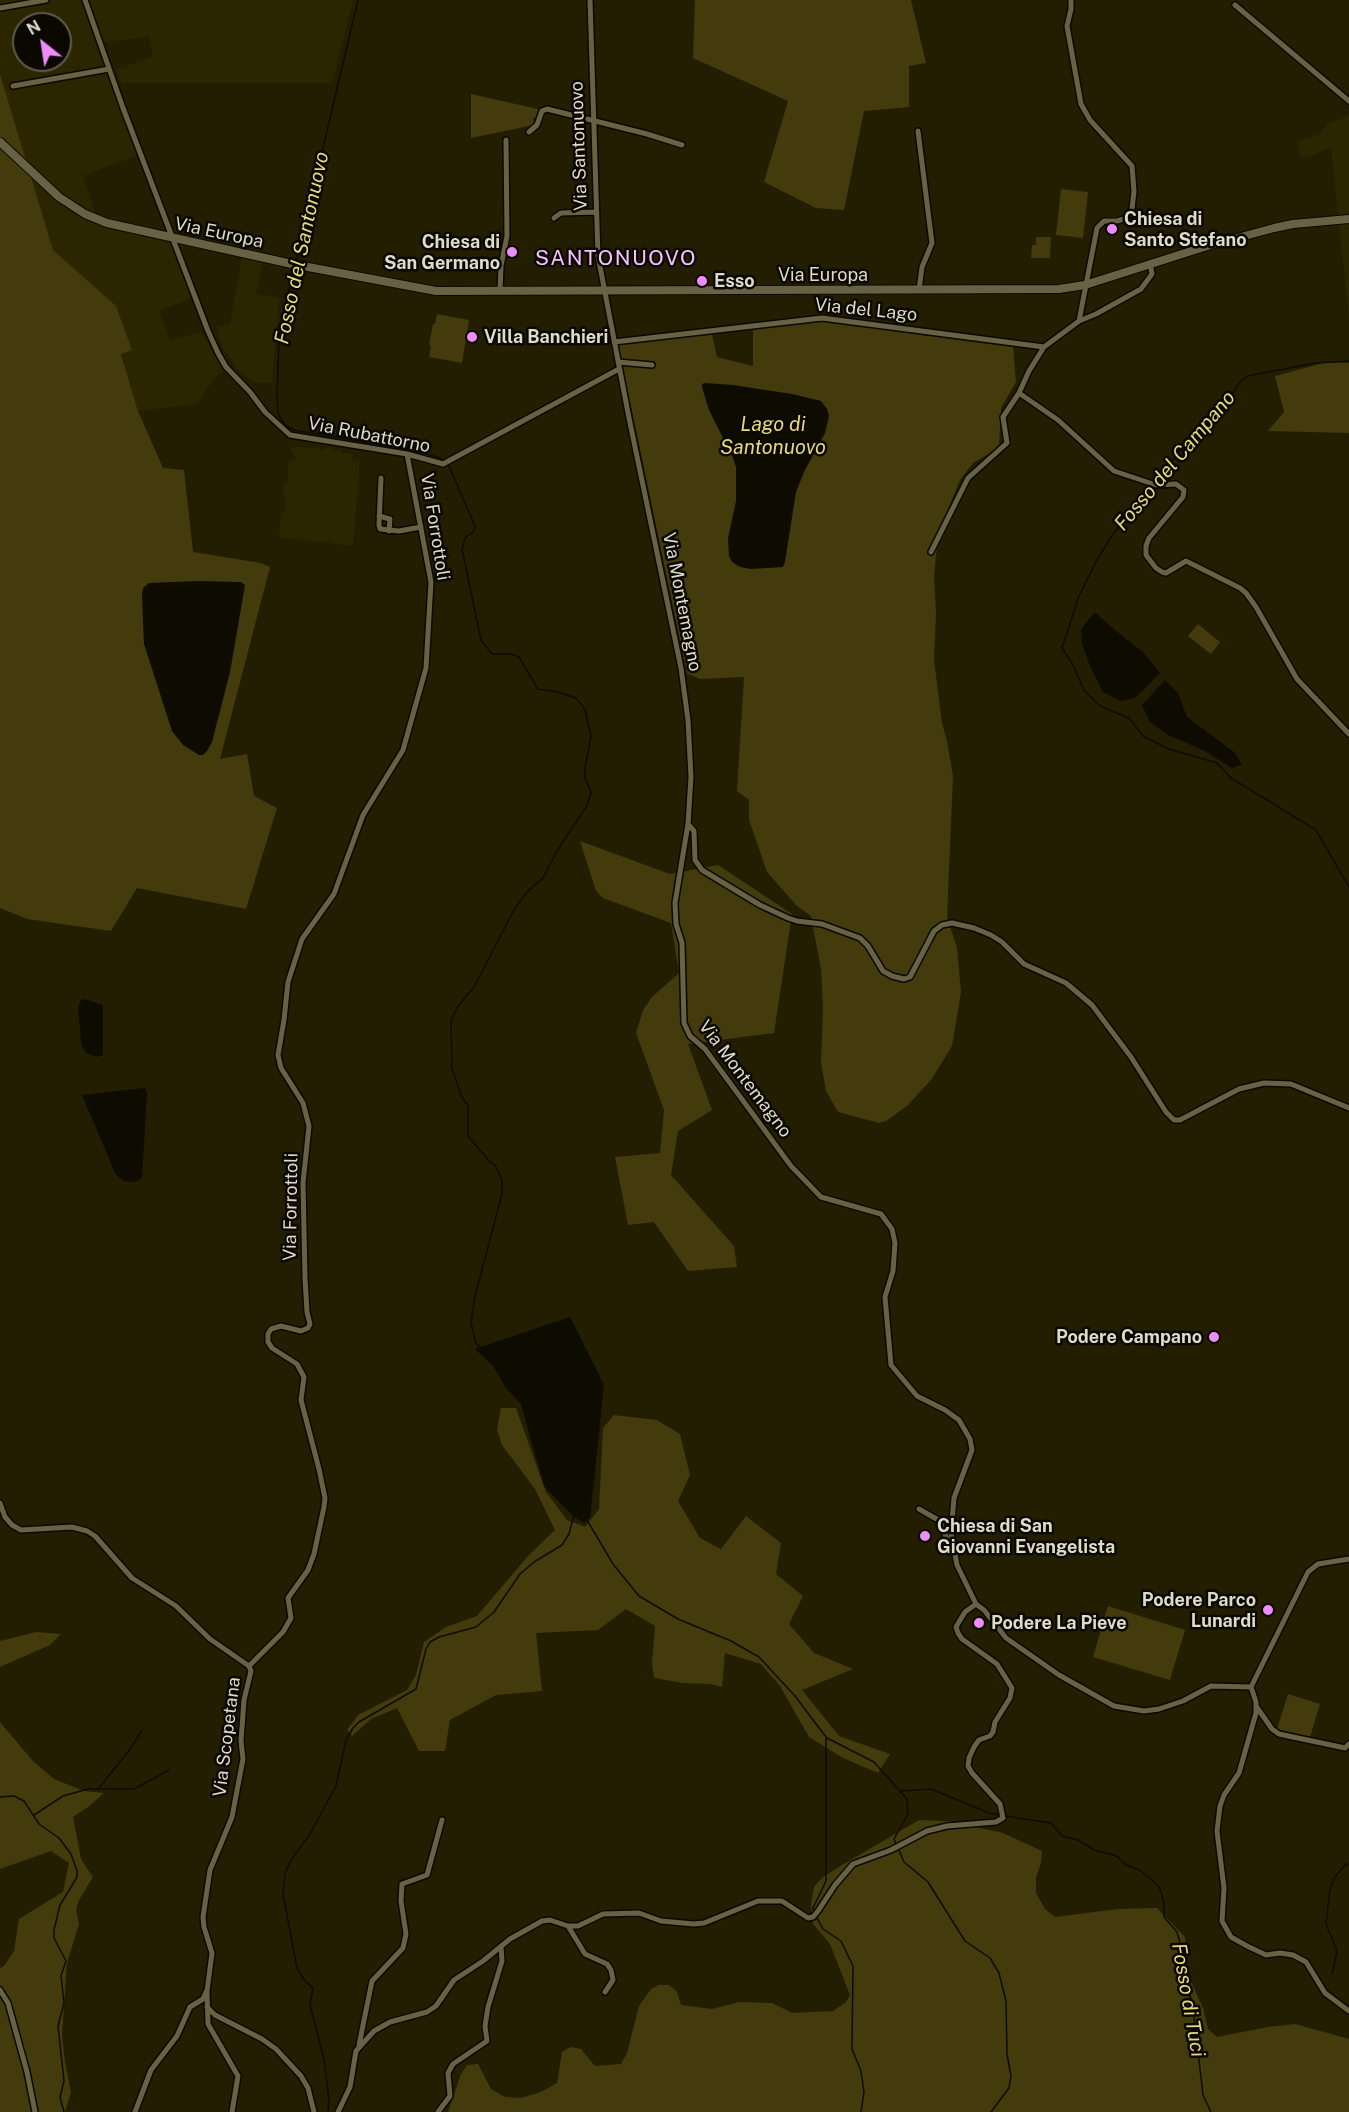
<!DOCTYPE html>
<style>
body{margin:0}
#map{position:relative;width:1349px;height:2112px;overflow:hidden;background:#231e01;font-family:"Public Sans",sans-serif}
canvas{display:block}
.north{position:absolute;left:12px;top:12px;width:60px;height:60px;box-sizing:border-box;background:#0a0801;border:2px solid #5e5c51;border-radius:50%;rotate:330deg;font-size:16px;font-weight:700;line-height:24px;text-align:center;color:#dddbca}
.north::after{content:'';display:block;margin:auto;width:21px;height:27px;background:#ec8cfa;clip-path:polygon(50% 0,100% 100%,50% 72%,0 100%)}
</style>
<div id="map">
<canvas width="1349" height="2112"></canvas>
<div class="north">N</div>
</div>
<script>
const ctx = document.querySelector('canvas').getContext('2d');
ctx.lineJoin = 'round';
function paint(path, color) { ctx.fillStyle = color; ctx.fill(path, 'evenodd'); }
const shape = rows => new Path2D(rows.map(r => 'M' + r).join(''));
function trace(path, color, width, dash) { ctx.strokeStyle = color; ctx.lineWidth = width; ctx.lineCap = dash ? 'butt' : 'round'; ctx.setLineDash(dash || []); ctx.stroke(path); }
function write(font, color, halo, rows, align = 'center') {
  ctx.font = font + ' "Public Sans",sans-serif'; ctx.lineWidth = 5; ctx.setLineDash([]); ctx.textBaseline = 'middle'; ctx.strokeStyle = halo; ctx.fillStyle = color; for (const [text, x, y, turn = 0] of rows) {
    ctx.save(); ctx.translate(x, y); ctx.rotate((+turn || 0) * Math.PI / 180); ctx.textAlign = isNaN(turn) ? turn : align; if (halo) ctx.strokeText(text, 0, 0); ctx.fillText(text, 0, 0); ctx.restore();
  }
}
const built = shape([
 [0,0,353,0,332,83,121,83,116,70,153,56,149,37,96,43,137,155,83,176,96,215,265,253,256,294,279,298,272,383,256,383,239,371,223,348,216,327,230,324,242,258,181,245,176,259,191,298,159,311,170,340,201,332,224,371,216,376,197,404,138,411,121,353,131,350,95,289,53,251,0,74],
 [24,24,60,24,60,60,24,60],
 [1349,116,1349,319,1331,147,1309,157,1301,157,1297,141,1320,134,1328,124],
 [332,446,334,452,340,449,342,453,353,454,352,460,360,461,353,546,279,537,281,516,286,507,286,499,283,495,284,484,288,483,288,462,296,459,290,447,318,448,320,451]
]);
const green = shape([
 [695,0,911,0,926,63,909,66,909,107,864,111,844,210,816,208,764,182,788,101,693,58],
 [0,74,53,250,116,306,132,350,121,354,138,411,163,468,184,470,193,552,261,563,270,567,220,759,247,754,254,796,277,808,246,909,137,888,111,931,27,919,0,908],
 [471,94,538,109,538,117,533,118,534,125,471,138],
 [1061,189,1088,192,1083,238,1056,235],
 [1036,237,1051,237,1050,258,1031,258,1032,245,1036,245],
 [437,314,469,320,462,363,429,357,431,346,429,345,433,324,435,324],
 [819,321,1013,347,1016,382,1001,408,999,448,973,463,960,480,938,534,934,577,936,613,934,660,942,723,947,741,953,776,947,917,957,948,961,992,952,1046,931,1080,907,1106,886,1121,879,1123,838,1112,826,1091,821,1062,823,1008,821,969,811,916,797,906,767,872,749,820,749,800,737,791,744,677,700,679,687,673,618,344,712,334,717,357,753,366,753,329],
 [1327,362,1349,363,1349,433,1268,431,1284,412,1275,376],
 [1198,624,1220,642,1211,654,1188,636],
 [580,841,670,874,718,865,792,914,774,1033,688,1044,712,1110,678,1131,671,1175,734,1246,737,1267,688,1271,654,1222,628,1225,615,1157,660,1153,664,1110,636,1033,643,1010,652,997,679,973,671,923,603,898,596,891],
 [501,1408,516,1408,546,1492,567,1520,585,1527,599,1509,603,1428,614,1415,657,1420,680,1434,690,1475,678,1501,700,1538,721,1549,746,1516,781,1543,776,1574,803,1596,789,1624,814,1653,853,1669,802,1690,839,1736,890,1754,878,1773,843,1758,809,1737,780,1686,761,1664,725,1653,722,1687,710,1684,683,1683,654,1678,652,1663,655,1626,626,1609,598,1630,536,1633,542,1691,496,1695,450,1720,445,1751,419,1751,397,1708,371,1719,352,1736,347,1730,358,1715,407,1690,416,1675,424,1642,446,1627,477,1616,528,1556,555,1530,535,1489,502,1445,497,1430],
 [1108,1606,1185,1630,1170,1680,1093,1657],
 [36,1632,61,1634,50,1645,0,1667,0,1641],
 [1288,1694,1320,1704,1310,1737,1277,1729],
 [0,1722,32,1760,54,1779,84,1791,104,1793,88,1807,73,1817,81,1859,93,1877,79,1900,76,1909,79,1924,67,1963,62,2035,65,2062,71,2092,65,2112,0,2112,0,1968,4,1966,14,1951,19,1919,63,1892,69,1863,51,1851,0,1869],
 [919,1820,947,1821,1003,1833,1042,1851,1041,1862,1036,1878,1036,1893,1045,1909,1055,1917,1118,1909,1157,1908,1185,1937,1187,1973,1203,2008,1208,2029,1217,2037,1268,2027,1295,2024,1349,2039,1349,2112,448,2112,461,2074,467,2065,478,2064,491,2089,505,2097,521,2098,541,2092,557,2083,562,2052,570,2047,581,2049,595,2066,621,2064,627,2053,639,2006,651,1989,659,1985,669,1985,677,1992,681,2005,712,2009,739,2002,772,2003,792,2013,833,2011,846,2002,850,1995,830,1944,813,1924,811,1904,814,1887,823,1877,842,1865]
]);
const water = shape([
 [705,383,733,385,792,394,821,401,827,409,829,416,825,433,804,472,796,492,785,562,783,567,751,569,740,567,732,562,729,556,728,538,736,501,736,467,733,458,709,410,702,387,702,384],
 [199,581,241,582,245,585,230,672,212,742,207,751,203,755,199,755,183,745,172,731,144,644,142,596,143,588,149,583],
 [1095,612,1110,626,1144,653,1160,673,1135,698,1121,701,1103,692,1090,666,1082,644,1081,629],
 [1165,680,1178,693,1187,717,1234,752,1242,764,1232,768,1205,751,1166,734,1150,722,1142,705],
 [85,999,103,1005,103,1055,96,1057,88,1054,83,1049,81,1040,78,1008,81,1000],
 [145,1088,147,1092,142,1178,134,1182,124,1181,116,1175,82,1095],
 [570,1317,604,1385,590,1518,584,1523,574,1517,544,1486,521,1404,506,1388,493,1366,475,1349]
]);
const stream = shape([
 [296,262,358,0],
 [295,266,286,302,279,344,277,395,278,414,285,425,294,430,414,450,440,458,449,466,475,526,473,532,465,538,462,549,481,640,492,654,511,654,519,657,538,689,558,692,576,698,585,709,591,737,585,768,585,778,591,792,587,806,558,849,543,878,527,892,515,908,474,987,458,1006,451,1021,452,1069,462,1097,468,1106,468,1136,490,1162,495,1165,502,1180,502,1194,475,1296,471,1323,476,1343,480,1348],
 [1153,483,1169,465,1200,425,1228,401,1239,383,1247,376,1316,363,1349,361],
 [1149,486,1111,537,1097,560,1079,596,1062,648,1072,663,1084,690,1100,706,1129,718,1143,736,1169,749,1217,763,1231,778,1316,830,1349,887],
 [587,1520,613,1564,639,1596,678,1619,731,1641,759,1657,795,1696,826,1737,826,1881,813,1908,815,1913],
 [827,1738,874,1762,907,1799,908,1814,894,1839,896,1844],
 [99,1788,131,1748,142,1730],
 [901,1791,931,1789,989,1813,1001,1815],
 [0,1797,14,1796,24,1801,39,1824,59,1838,71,1854,77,1871,77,1877,60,1905,54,1930,54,1938,66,1961,61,1976,64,2003,58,2026,64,2081,60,2097,64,2112],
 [34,1815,63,1796,88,1789,134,1789,169,1770],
 [1005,1816,1051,1823,1062,1836,1078,1840,1094,1850,1117,1856,1125,1864,1141,1871,1159,1886,1164,1902,1164,1917,1177,1932,1183,1953,1180,1962,1181,1981,1192,2000,1203,2095,1211,2112],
 [898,1848,904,1862,928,1882,965,1941,990,1958,999,1973,1006,2001,1007,2054,1011,2076,1009,2088,991,2112],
 [817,1918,823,1929,841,1941,853,1966,852,2049,861,2071,864,2092,861,2112],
 [1332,1974,1337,1951,1326,1924,1330,1888,1335,1877,1345,1865,1349,1864],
 [328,2112,329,2100,324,2059,310,2005,313,1988,305,1981,297,1968,283,1894,285,1874,291,1860,310,1834,336,1786,346,1740,353,1728,359,1722,416,1689,426,1649,430,1642,439,1637,476,1627,494,1612,520,1574,534,1562,562,1545,569,1534,574,1514]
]);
const street = shape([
 [85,0,123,108,208,331,218,353,226,367,250,392,265,412,290,435,407,454,443,464,619,369],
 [590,0,598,256,629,418,681,668,688,720,691,777,688,824,675,903,676,924,682,943,684,1023,690,1036,705,1049,791,1166,821,1197,881,1214,892,1229,895,1243,893,1271,885,1297,891,1365,917,1396,945,1410,959,1420,970,1439,972,1450,954,1498,951,1533,957,1565,976,1604,984,1610,1006,1638,1059,1675,1114,1706,1144,1711,1159,1709,1183,1701,1211,1686,1251,1687],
 [1071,0,1071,9,1067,26,1081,104,1090,120,1132,166,1134,191,1132,209,1127,218,1117,221,1104,221,1097,228,1079,321],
 [1235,5,1349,101],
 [0,8,46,0],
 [13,86,109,69],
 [918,131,932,243,922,267,919,290],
 [529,132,537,125,542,111,547,109,647,134,682,145],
 [554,218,561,213,596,212],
 [500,291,501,266,507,236,506,140],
 [614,342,822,318,1044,347],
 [618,362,652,365],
 [1019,393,1058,420,1114,471,1156,485,1176,484,1184,490,1183,497,1149,538,1146,546,1146,555,1156,568,1162,572,1166,573,1186,561,1240,588,1246,593,1256,607,1297,679,1349,734],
 [381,478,379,525,380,529,399,531,421,527],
 [379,516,390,519,389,531],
 [931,552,968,478,1007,443,1003,417,1019,393,1029,371,1044,347,1079,321,1096,314,1141,289,1152,274,1150,263],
 [688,824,694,831,695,860,702,870,760,905,788,918,797,921,822,924,860,938,868,946,883,971,892,976,904,979,910,977,934,931,942,925,952,923,974,928,991,935,1002,942,1024,964,1066,983,1092,1005,1131,1057,1166,1112,1174,1120,1180,1120,1239,1089,1264,1083,1291,1084,1349,1108],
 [0,1503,5,1517,12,1525,21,1530,72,1527,87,1531,95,1536,132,1578,176,1606,210,1639,249,1666,251,1671,244,1700,241,1741,243,1759,232,1817,210,1870,203,1917,204,1927,212,1953,207,1991,208,2024,238,2076,232,2112],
 [919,1509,940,1521,951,1550],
 [249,1666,283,1632,291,1618,288,1598,308,1570,314,1554,324,1507,325,1498,319,1469,301,1400,304,1377,297,1364,272,1348,268,1342,268,1334,271,1329,281,1326,301,1331,308,1328,310,1324,307,1312,305,1278,303,1183,309,1126,303,1103,281,1068,278,1055,284,1020,288,982,302,939,334,894,363,815,403,750,426,668,431,582,407,454],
 [1251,1687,1256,1702,1256,1713,1239,1773,1224,1795,1220,1806,1217,1831,1224,1888,1222,1921,1231,1937,1247,1946,1266,1955,1280,1953,1293,1955,1306,1962,1325,1993,1349,2011],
 [1251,1687,1308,1572,1318,1564,1349,1559],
 [1256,1706,1272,1729,1279,1734,1345,1748,1349,1744],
 [568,1926,585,1954,607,1964,611,1970,613,1980,605,1992],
 [0,1990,8,2003,27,2072,35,2112],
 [207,2007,215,2015,262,2039,276,2049,301,2076,308,2088,314,2112],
 [359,2045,372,1981,403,1948,406,1934,401,1901,402,1884,427,1875,442,1820],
 [135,2112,151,2070,177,2036,190,2007,203,1999,206,1992],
 [338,2112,350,2087,356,2051,374,2031,390,2022,427,2012,436,2006,454,1980,483,1961,510,1939,542,1921,550,1920,568,1926,578,1926,603,1914,639,1913,661,1921,694,1924,704,1923,758,1901,782,1901,808,1918,813,1917,818,1911,835,1885,853,1864,891,1850,927,1831,947,1826,996,1822,1003,1818,1000,1804,972,1773,968,1766,969,1758,974,1747,979,1740,990,1736,993,1732,995,1722,1010,1698,1012,1688,997,1664,962,1639,958,1633,956,1627,965,1612,976,1604],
 [438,2112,450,2096,448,2073,453,2064,487,2041,485,2026,488,2007,502,1961,501,1946]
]);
const secondary = shape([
 [0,142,59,197,85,214,107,223,292,264,436,291,1059,289,1085,285,1204,247,1274,228,1293,224,1349,219]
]);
const markers = [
 [1112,229,6,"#ec8cfa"],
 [512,252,6,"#ec8cfa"],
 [702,281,6,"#ec8cfa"],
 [472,337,6,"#ec8cfa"],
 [1214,1337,6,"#ec8cfa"],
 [925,1536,6,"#ec8cfa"],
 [1268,1610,6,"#ec8cfa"],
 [979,1623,6,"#ec8cfa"]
];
const streetNames = [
 ["Via Santonuovo",579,146,-92],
 ["Via Europa",219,233,12],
 ["Via Europa",823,275],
 ["Via del Lago",866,310,6],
 ["Via Rubattorno",369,435,11],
 ["Via Forrottoli",435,527,81],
 ["Via Montemagno",682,602,79],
 ["Via Montemagno",745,1079,53],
 ["Via Forrottoli",291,1207,-89],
 ["Via Scopetana",227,1737,-83]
];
const poiNames = [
 ["Chiesa di",1124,219],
 ["Santo Stefano",1124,240],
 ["Chiesa di",500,242,"right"],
 ["San Germano",500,263,"right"],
 ["Esso",714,281],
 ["Villa Banchieri",484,337],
 ["Podere Campano",1202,1337,"right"],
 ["Chiesa di San",937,1526],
 ["Giovanni Evangelista",937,1547],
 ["Podere Parco",1256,1600,"right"],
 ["Lunardi",1256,1621,"right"],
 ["Podere La Pieve",991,1623]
];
const waterNames = [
 ["Fosso del Santonuovo",302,248,-78],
 ["Lago di",773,425],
 ["Santonuovo",773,448],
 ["Fosso del Campano",1175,461,-50],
 ["Fosso di Tuci",1188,2000,80]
];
const quarterNames = [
 ["SANTONUOVO",616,259]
];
paint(built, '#2c2600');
paint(green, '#433b0c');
paint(water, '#0e0b00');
trace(stream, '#0e0b00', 1.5);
trace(street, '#0c0800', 8);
trace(secondary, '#0c0800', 10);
trace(street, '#676243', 5);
trace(secondary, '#676243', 8);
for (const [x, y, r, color] of markers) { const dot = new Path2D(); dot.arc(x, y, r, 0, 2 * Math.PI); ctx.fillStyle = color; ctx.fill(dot); trace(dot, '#0a0801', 2); }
write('18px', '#dddbca', '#0a0801', streetNames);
write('bold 18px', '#dddbca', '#0a0801', poiNames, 'left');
write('italic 20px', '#e8d97b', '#0a0801', waterNames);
ctx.letterSpacing = '1.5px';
write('21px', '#f6c1fe', '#0a0801', quarterNames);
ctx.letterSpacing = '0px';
</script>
